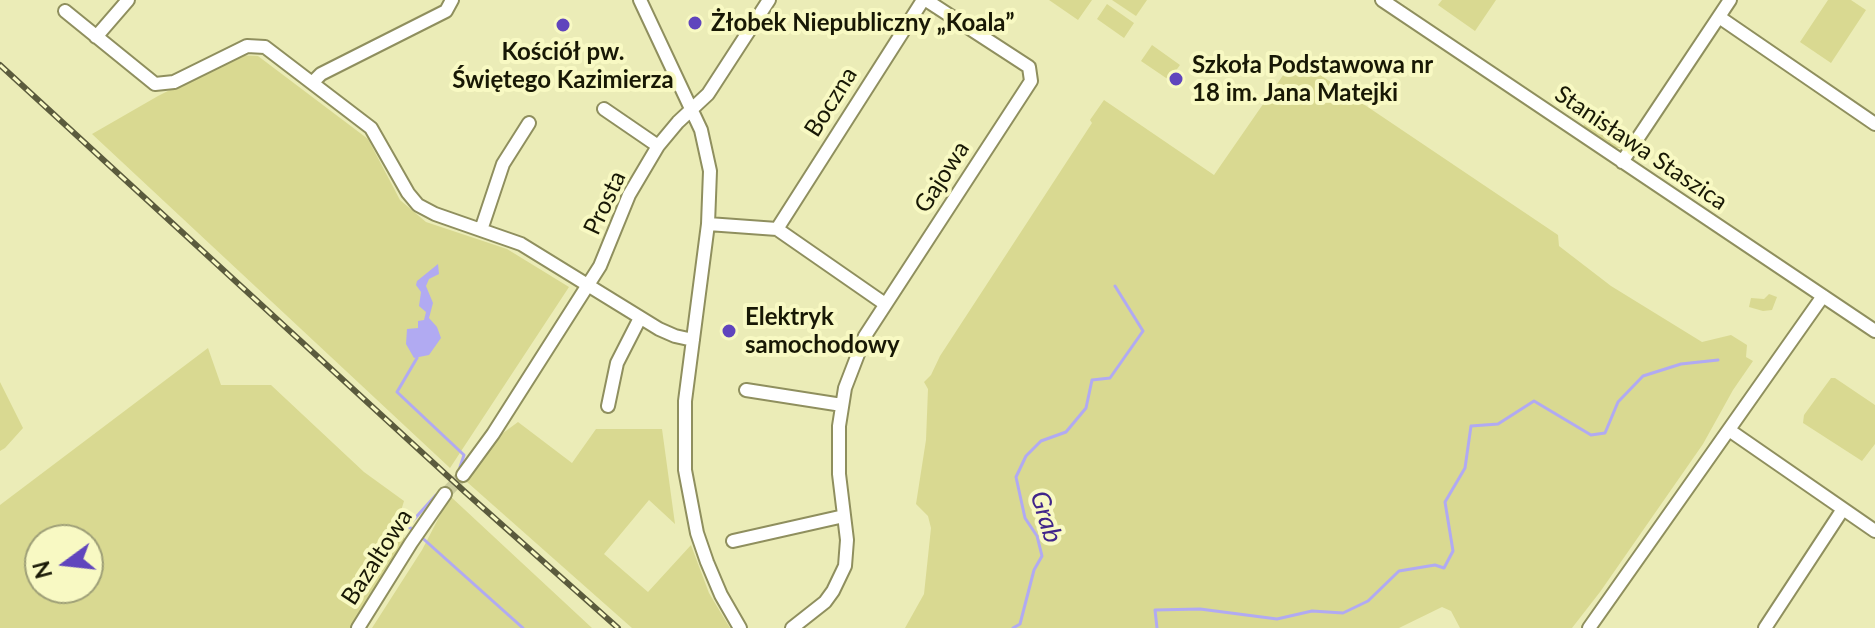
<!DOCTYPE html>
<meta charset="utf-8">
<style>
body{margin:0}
#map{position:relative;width:1875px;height:628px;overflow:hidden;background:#ebecb7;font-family:Lato,sans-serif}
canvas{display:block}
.north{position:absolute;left:24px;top:524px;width:80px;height:80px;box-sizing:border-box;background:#f8f9c3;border:2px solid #9e9f77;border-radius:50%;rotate:255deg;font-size:22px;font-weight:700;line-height:32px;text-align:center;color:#181805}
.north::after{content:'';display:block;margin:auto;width:28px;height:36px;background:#6045bd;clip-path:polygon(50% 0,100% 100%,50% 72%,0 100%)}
</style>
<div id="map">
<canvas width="1875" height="628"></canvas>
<div class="north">N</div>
</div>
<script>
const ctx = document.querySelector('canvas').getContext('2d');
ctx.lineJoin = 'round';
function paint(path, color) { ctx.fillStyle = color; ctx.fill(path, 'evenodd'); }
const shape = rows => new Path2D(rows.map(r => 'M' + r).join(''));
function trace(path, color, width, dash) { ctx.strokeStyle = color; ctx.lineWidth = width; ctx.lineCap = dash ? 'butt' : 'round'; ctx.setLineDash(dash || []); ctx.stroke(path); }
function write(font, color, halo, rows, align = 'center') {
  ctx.font = font + ' Lato,sans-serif'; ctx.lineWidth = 8; ctx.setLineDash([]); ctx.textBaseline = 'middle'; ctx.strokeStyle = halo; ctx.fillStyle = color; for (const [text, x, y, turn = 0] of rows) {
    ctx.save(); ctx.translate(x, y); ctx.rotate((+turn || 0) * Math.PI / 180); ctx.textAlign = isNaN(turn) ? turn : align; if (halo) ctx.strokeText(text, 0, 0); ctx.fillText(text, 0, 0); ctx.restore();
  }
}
const green = shape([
 [1049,0,1092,0,1078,20],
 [1112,0,1147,0,1136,16],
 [1442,0,1496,0,1475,31,1438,5],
 [1828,0,1851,0,1866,10,1831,63,1800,42],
 [1107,4,1134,23,1124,38,1097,19],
 [1152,45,1180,65,1169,80,1141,61],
 [239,55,258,56,368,139,400,200,426,222,507,249,569,287,450,468,92,134,158,96],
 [1295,58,1558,235,1559,246,1611,286,1702,342,1731,335,1747,345,1746,357,1753,361,1733,390,1703,444,1600,592,1572,628,1460,628,1451,611,1442,607,1399,628,905,628,924,594,931,528,928,516,916,504,926,440,928,389,924,382,931,375,940,356,1092,123,1090,120,1104,100,1214,175],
 [1586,122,1624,148,1612,148,1582,128],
 [1769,294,1777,297,1772,310,1763,311,1749,307,1751,298,1764,299],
 [208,348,221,385,271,385,364,472,404,501,396,527,406,540,350,628,0,628,0,505],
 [88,540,88,588,40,588,40,540],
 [1831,378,1835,378,1875,405,1875,444,1862,461,1803,423,1804,415],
 [0,382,23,428,5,448,0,451],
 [518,422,572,463,596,429,662,429,675,524,649,500,604,554,648,592,691,545,709,593,730,628,632,628,467,482,499,436],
 [450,496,592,628,372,628,422,550]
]);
const water = shape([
 [438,264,439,274,429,279,426,286,433,303,429,318,437,327,441,338,429,355,414,358,406,344,407,329,418,328,418,321,424,320,426,312,419,306,421,292,416,285,417,281]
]);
const stream = shape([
 [417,358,397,392,464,455,460,467],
 [413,530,408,526,436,495],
 [419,535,523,628],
 [1013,628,1020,624,1034,570,1042,556,1037,536,1025,518,1016,477,1026,456,1041,441,1066,432,1086,408,1092,380,1110,378,1143,331,1115,286],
 [1157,628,1155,610,1200,609,1277,619,1312,611,1343,613,1368,601,1399,571,1435,565,1444,568,1453,551,1445,502,1465,468,1471,426,1498,424,1534,401,1591,435,1605,433,1618,402,1643,376,1681,364,1718,360]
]);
const minorTunnel = shape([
 [445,494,463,475]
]);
const minor = shape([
 [640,0,701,130,710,171,708,224,685,401,685,470,697,533,707,562,721,595,740,628],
 [1382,0,1875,331],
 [65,11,155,84,174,82,247,46,265,47,371,128,408,193,418,205,435,214,521,244,659,329,675,336,693,340],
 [1719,17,1875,124],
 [96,37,128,0],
 [313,82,321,74,446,11,452,0],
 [604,109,658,146],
 [1622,162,1730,0],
 [708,224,777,229,885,304],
 [777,229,923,0],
 [481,230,503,164,529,123],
 [746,390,842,405],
 [608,406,617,363,640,318],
 [1729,430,1875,531],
 [463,475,493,434,600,266,629,195,658,146,678,122,708,94,769,0],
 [733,541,844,516],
 [358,628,411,543,445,494],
 [792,628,825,602,833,591,845,566,847,540,839,474,839,426,845,388,865,336,1031,81,1029,67,926,0],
 [1589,628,1823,296],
 [1765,628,1843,509]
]);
const rail = shape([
 [0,65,464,491,618,628]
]);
const markers = [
 [695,23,8,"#6045bd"],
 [563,25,8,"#6045bd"],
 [1176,79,8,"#6045bd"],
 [729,331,8,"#6045bd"]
];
const poiNames = [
 ["Żłobek Niepubliczny „Koala”",711,23],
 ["Kościół pw.",563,52,"center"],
 ["Świętego Kazimierza",563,80,"center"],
 ["Szkoła Podstawowa nr",1192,65],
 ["18 im. Jana Matejki",1192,93],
 ["Elektryk",745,317],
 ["samochodowy",745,345]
];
const streetNames = [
 ["Boczna",831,102,-58],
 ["Stanisława Staszica",1641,148,34],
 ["Gajowa",942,177,-57],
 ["Prosta",605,203,-65],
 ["Bazaltowa",377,557,-57]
];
const waterNames = [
 ["Grab",1046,517,73]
];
paint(green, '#d9d991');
paint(water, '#b1aaf2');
trace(stream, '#b1aaf2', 3);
trace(minorTunnel, '#cbcc9c', 12, [12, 6]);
trace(minor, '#8f8f5e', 16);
trace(minor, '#fff', 12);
trace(rail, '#5b5b3d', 6);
trace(rail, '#f8f9c3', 3, [9]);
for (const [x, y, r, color] of markers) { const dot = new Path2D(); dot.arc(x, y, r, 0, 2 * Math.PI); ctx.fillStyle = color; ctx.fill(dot); trace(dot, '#f8f9c3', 3); }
write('bold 24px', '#181805', '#f8f9c3', poiNames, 'left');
write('24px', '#181805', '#f8f9c3', streetNames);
write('italic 26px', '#40258a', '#f8f9c3', waterNames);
</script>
